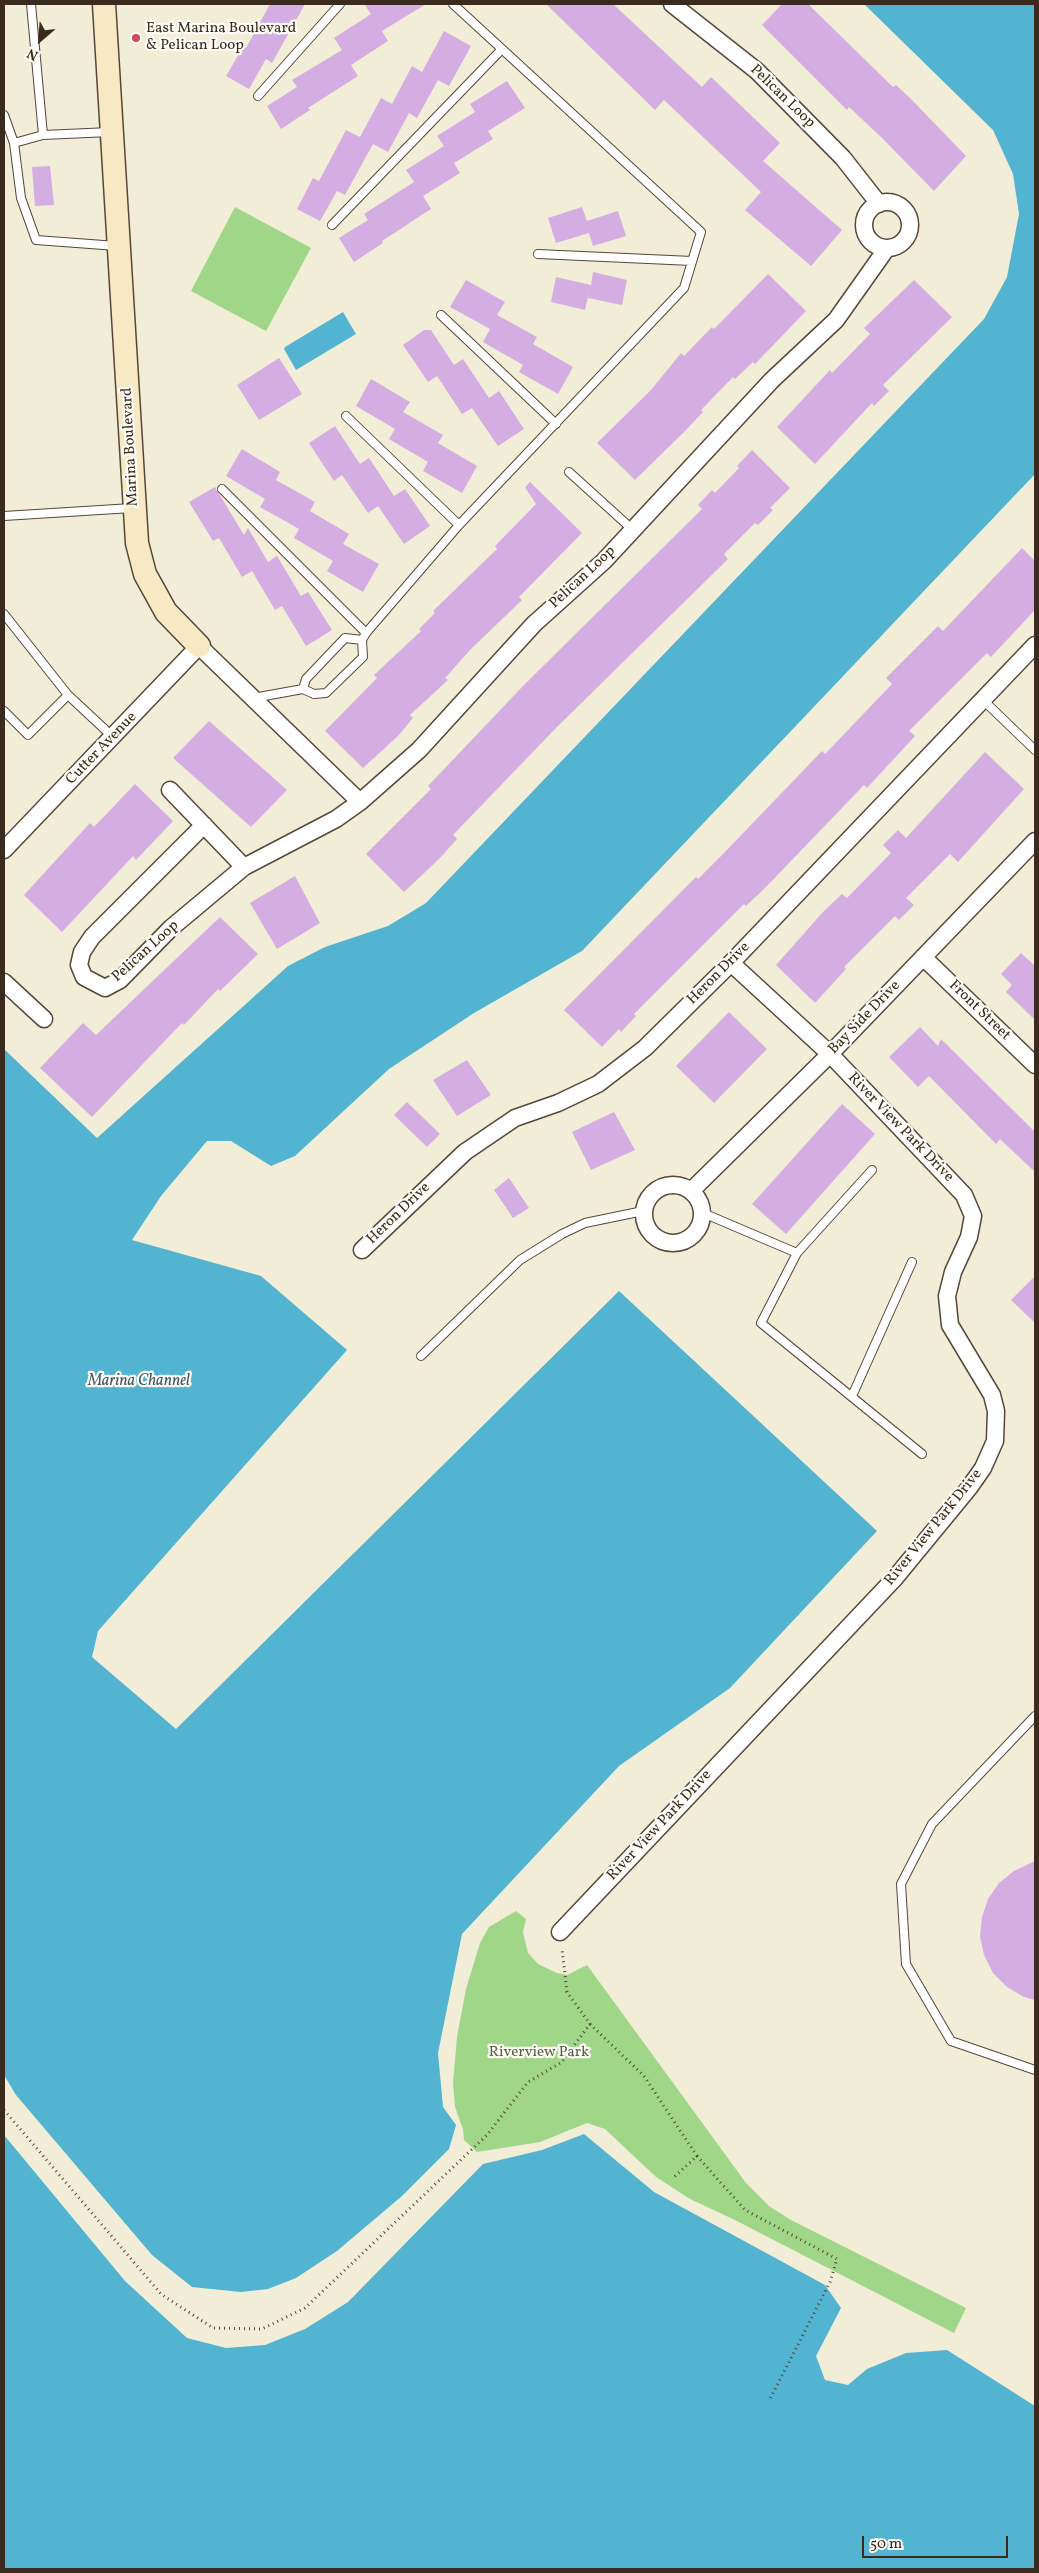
<!DOCTYPE html>
<style>
body{margin:0}
#map{position:relative;width:1039px;height:2573px;overflow:hidden;background:#f2edd7;font-family:Vollkorn,serif}
canvas{display:block}
.frame{position:absolute;inset:0;border:5px solid #3b2a1e;pointer-events:none}
.north{position:absolute;left:15px;top:15px;width:50px;height:50px;-webkit-text-stroke:4px #fdfcf7;paint-order:stroke;rotate:207deg;font-size:14px;font-weight:700;line-height:20px;text-align:center;color:#3b2a1e}
.north::after{content:'';display:block;margin:auto;width:18px;height:22px;background:#3b2a1e;clip-path:polygon(50% 0,100% 100%,50% 72%,0 100%)}
.scale{position:absolute;left:862px;top:2536px;width:146px;height:22px;box-sizing:border-box;border:2px solid #3b2a1e;border-top:0;padding-left:6px;font-size:15px;line-height:18px;white-space:nowrap;color:#3b2a1e;-webkit-text-stroke:4px #fdfcf7;paint-order:stroke}
</style>
<div id="map">
<canvas width="1039" height="2573"></canvas>
<div class="frame"></div>
<div class="north">N</div>
<div class="scale">50 m</div>
</div>
<script>
const ctx = document.querySelector('canvas').getContext('2d');
ctx.lineJoin = 'round';
function paint(path, color) { ctx.fillStyle = color; ctx.fill(path, 'evenodd'); }
const shape = rows => new Path2D(rows.map(r => 'M' + r).join(''));
function trace(path, color, width, dash) { ctx.strokeStyle = color; ctx.lineWidth = width; ctx.lineCap = dash ? 'butt' : 'round'; ctx.setLineDash(dash || []); ctx.stroke(path); }
function write(font, color, halo, rows, align = 'center') {
  ctx.font = font + ' Vollkorn,serif'; ctx.lineWidth = 4.5; ctx.setLineDash([]); ctx.textBaseline = 'middle'; ctx.strokeStyle = halo; ctx.fillStyle = color; for (const [text, x, y, turn = 0] of rows) {
    ctx.save(); ctx.translate(x, y); ctx.rotate((+turn || 0) * Math.PI / 180); ctx.textAlign = isNaN(turn) ? turn : align; if (halo) ctx.strokeText(text, 0, 0); ctx.fillText(text, 0, 0); ctx.restore();
  }
}
const green = shape([
 [235,207,311,248,266,331,191,291],
 [516,1911,526,1919,523,1932,528,1953,538,1964,557,1973,567,1975,587,1965,746,2183,769,2206,791,2220,966,2308,954,2333,733,2219,690,2199,656,2177,605,2129,587,2123,540,2142,477,2152,464,2140,463,2129,455,2107,453,2083,457,2037,466,1989,480,1943,489,1927]
]);
const water = shape([
 [864,4,1035,4,1035,474,582,951,474,1013,389,1069,295,1156,271,1166,231,1141,207,1141,161,1196,132,1240,261,1276,347,1350,98,1631,92,1657,176,1729,619,1291,877,1531,730,1688,619,1766,462,1934,438,2053,443,2107,456,2125,449,2149,402,2196,337,2251,296,2278,268,2289,241,2292,192,2287,152,2255,16,2095,4,2075,4,1049,97,1138,288,966,325,947,388,926,426,903,984,319,1007,277,1019,214,1013,174,993,130],
 [343,312,356,334,296,370,284,349,285,347],
 [584,2134,654,2192,825,2285,841,2308,816,2356,825,2380,848,2385,867,2369,906,2353,947,2350,1035,2406,1035,2569,4,2569,4,2135,125,2281,187,2338,226,2348,265,2345,305,2329,348,2302,483,2164,542,2150]
]);
const building = shape([
 [270,4,305,4,272,63,266,59,249,89,226,76,243,47,246,48],
 [364,4,426,4,382,31,388,41,351,65,358,76,308,108,310,110,281,129,267,106,297,87,292,80,342,50,334,38,371,14],
 [546,4,613,4,702,87,711,77,780,143,763,161,842,230,811,266,745,210,761,192,664,100,655,110],
 [782,4,808,4,893,87,896,85,910,98,966,156,934,191,881,137,849,107,847,110,762,25],
 [444,31,471,46,449,86,438,80,417,118,409,113,388,152,373,144,345,195,337,191,320,221,297,209,313,178,319,181,346,130,360,137,381,98,392,104,412,66,422,72],
 [507,81,525,108,488,131,493,139,454,163,460,173,423,196,431,209,382,241,383,243,354,262,339,238,368,220,364,214,414,182,406,170,444,146,437,136,475,112,470,104],
 [50,166,54,205,35,206,32,167],
 [582,207,587,221,618,211,626,236,593,246,589,233,556,243,548,218],
 [593,272,627,280,622,305,588,298,590,288,585,310,551,302,556,277,591,285],
 [768,274,806,311,755,364,753,362,735,379,733,377,701,410,703,412,685,431,635,480,597,443,651,390,681,353,684,356,712,327,714,329],
 [466,280,505,302,497,315,537,337,533,344,573,367,558,394,519,372,523,365,483,342,490,329,450,307],
 [914,280,952,317,883,385,889,391,874,406,872,403,815,464,777,427,830,370,832,373,870,334,864,328],
 [424,330,431,330,454,365,463,359,489,398,499,391,524,429,498,446,472,408,462,414,437,376,428,382,403,345],
 [279,358,302,394,259,420,237,385],
 [371,379,410,402,403,412,443,435,438,443,477,466,462,493,423,471,428,462,389,439,395,429,356,406],
 [335,426,360,464,369,458,394,496,405,489,430,526,404,544,378,506,368,513,342,475,334,481,309,443],
 [242,449,280,472,276,480,315,502,310,511,349,534,343,544,379,564,363,592,327,571,333,561,294,538,299,529,260,507,265,499,226,476],
 [752,450,790,488,770,508,773,510,758,525,755,523,724,554,728,559,556,728,453,835,457,839,439,859,404,892,366,854,431,789,428,786,522,687,702,509,698,505,712,490,715,493,739,468,737,466],
 [530,482,582,533,519,597,522,600,471,649,445,678,448,680,410,715,413,718,398,736,363,768,325,731,377,678,374,675,421,631,419,629,435,613,433,611,497,549,495,546,536,504,525,487],
 [215,487,244,535,248,528,268,562,277,556,301,596,308,592,332,630,306,646,282,606,275,610,252,571,242,577,219,538,213,541,189,502],
 [1022,548,1035,561,1035,610,991,657,987,653,909,731,915,736,867,788,864,785,765,888,746,906,744,904,634,1014,636,1016,621,1032,619,1029,602,1047,564,1010,696,877,698,879,723,854,822,751,825,754,892,684,886,678,938,626,943,631],
 [209,721,287,790,251,827,173,758],
 [985,752,1024,789,958,862,950,854,906,898,914,905,899,920,895,916,844,967,846,969,815,1003,776,965,823,912,842,894,847,898,891,853,883,845,898,830,906,838],
 [135,784,173,821,136,860,133,856,62,932,24,895,90,823,94,827],
 [295,876,320,923,277,949,250,903],
 [220,917,258,954,220,991,218,989,184,1025,182,1023,92,1117,40,1068,83,1023,96,1035],
 [1021,953,1035,966,1035,1020,1006,992,1012,985,1001,974],
 [729,1012,767,1049,714,1103,676,1066],
 [920,1027,938,1046,941,1039,1035,1132,1035,1172,1000,1139,996,1144,929,1076,918,1087,889,1057],
 [467,1060,491,1095,457,1116,433,1080],
 [407,1102,440,1134,427,1147,394,1115],
 [842,1104,875,1134,786,1234,752,1204],
 [614,1112,635,1150,591,1170,572,1132],
 [509,1178,529,1208,513,1218,494,1190],
 [1035,1276,1035,1323,1011,1300],
 [1035,1861,1035,2000,1024,1997,1007,1987,993,1973,984,1955,980,1936,982,1917,988,1899,999,1883,1014,1871]
]);
const path = shape([
 [590,2024,644,2076,697,2156,672,2179],
 [4,2110,161,2294,213,2328,262,2329,305,2308,487,2135,528,2082,562,2062,590,2024,567,1992,562,1949],
 [697,2156,745,2210,837,2259,830,2282,769,2401]
]);
const lane = shape([
 [31,4,43,135],
 [258,96,340,4],
 [4,115,14,143,43,135,110,132],
 [14,143,21,198,36,240,117,246],
 [332,225,502,49],
 [538,254,692,261],
 [441,315,556,424],
 [346,416,459,525],
 [569,472,633,530],
 [222,489,366,633],
 [4,516,132,508],
 [4,614,68,695,113,737],
 [362,640,345,638,306,679,303,689,314,694,326,693,363,657,362,640,366,633,459,525,684,288,701,232,453,4],
 [253,698,303,689],
 [983,700,1035,750],
 [4,711,28,735,68,695],
 [703,1213,797,1253,761,1323,922,1454],
 [797,1253,872,1170],
 [421,1356,520,1260,562,1234,585,1223,643,1211],
 [852,1396,912,1262],
 [1035,1716,932,1824,901,1884,906,1964,951,2041,1035,2070]
]);
const street = shape([
 [672,4,757,71,843,158,879,204],
 '864 225a23 23 0 1 1 46 0a23 23 0 1 1-46 0Z',
 [170,790,244,867],
 [204,825,92,937,82,952,79,965,84,977,105,988,120,980,171,928,244,867,336,819,360,802,419,750,534,624,604,561,772,380,836,320,887,248],
 [4,850,199,646,360,802],
 [923,957,1035,1065],
 [4,982,44,1019],
 '644 1214a29 29 0 1 1 58 0a29 29 0 1 1-58 0Z',
 [691,1191,830,1054,1035,841],
 [362,1250,465,1152,515,1118,558,1103,598,1084,645,1048,731,963,1035,645],
 [560,1932,895,1578,969,1488,983,1468,995,1441,996,1411,992,1395,950,1325,947,1296,953,1272,969,1237,973,1216,964,1195,830,1054,731,963]
]);
const secondary = shape([
 [104,4,137,543,145,574,166,612,199,646]
]);
const markers = [
 [136,38,5,"#d1495b"]
];
const poiNames = [
 ["East Marina Boulevard",146,29],
 ["& Pelican Loop",146,46]
];
const streetNames = [
 ["Pelican Loop",782,97,44],
 ["Marina Boulevard",131,447,-93],
 ["Pelican Loop",583,578,-43],
 ["Cutter Avenue",102,749,-46],
 ["Pelican Loop",146,952,-42],
 ["Heron Drive",719,974,-45],
 ["Front Street",979,1011,44],
 ["Bay Side Drive",865,1018,-46],
 ["River View Park Drive",900,1128,46],
 ["Heron Drive",399,1214,-44],
 ["River View Park Drive",934,1528,-51],
 ["River View Park Drive",660,1826,-47]
];
const parkNames = [
 ["Riverview Park",539,2053]
];
const waterNames = [
 ["Marina Channel",139,1382]
];
paint(green, '#9fd688');
paint(water, '#53b4d2');
paint(building, '#d4aee2');
trace(lane, '#56473a', 10);
trace(street, '#56473a', 19);
trace(secondary, '#56473a', 25);
trace(path, '#56473a', 3, [1, 4]);
trace(lane, '#fff', 8);
trace(street, '#fff', 16);
trace(secondary, '#f6e9c3', 22);
for (const [x, y, r, color] of markers) { const dot = new Path2D(); dot.arc(x, y, r, 0, 2 * Math.PI); ctx.fillStyle = color; ctx.fill(dot); trace(dot, '#fdfcf7', 2); }
write('15px', '#3b2a1e', '#fdfcf7', poiNames, 'left');
write('15px', '#3b2a1e', '#fdfcf7', streetNames);
write('15px', '#595e3e', '#fdfcf7', parkNames);
write('italic 16px', '#435a5d', '#fdfcf7', waterNames);
</script>
